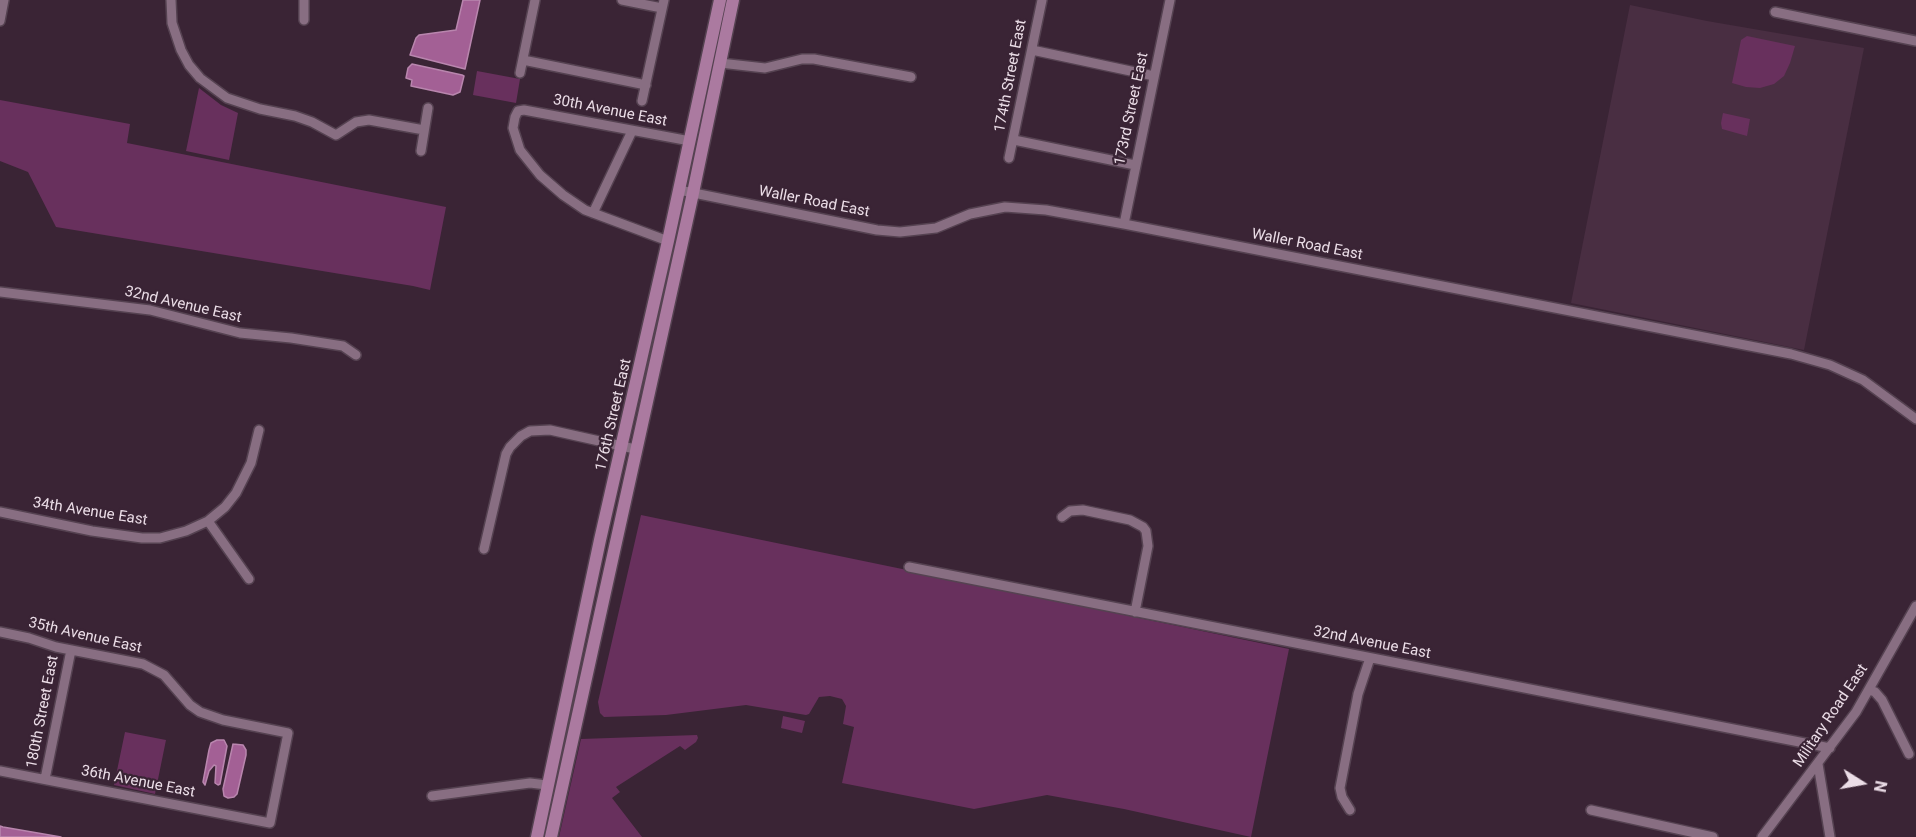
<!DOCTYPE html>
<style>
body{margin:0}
#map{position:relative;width:1916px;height:837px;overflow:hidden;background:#3a2435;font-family:Roboto,sans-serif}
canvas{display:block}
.north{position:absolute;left:1832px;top:753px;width:60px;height:60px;-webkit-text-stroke:4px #3a2435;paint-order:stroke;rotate:101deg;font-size:16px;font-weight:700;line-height:24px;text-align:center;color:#ebdde7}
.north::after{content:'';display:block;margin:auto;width:21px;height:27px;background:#ebdde7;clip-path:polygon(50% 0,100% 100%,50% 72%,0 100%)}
</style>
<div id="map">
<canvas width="1916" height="837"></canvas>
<div class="north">N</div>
</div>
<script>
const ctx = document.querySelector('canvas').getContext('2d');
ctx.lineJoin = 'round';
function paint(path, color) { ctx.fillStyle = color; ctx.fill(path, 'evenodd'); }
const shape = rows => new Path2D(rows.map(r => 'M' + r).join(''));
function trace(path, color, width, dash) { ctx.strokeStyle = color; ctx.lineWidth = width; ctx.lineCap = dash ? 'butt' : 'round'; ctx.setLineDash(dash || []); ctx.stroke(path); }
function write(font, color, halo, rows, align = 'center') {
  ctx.font = font + ' Roboto,sans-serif'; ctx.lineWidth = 4.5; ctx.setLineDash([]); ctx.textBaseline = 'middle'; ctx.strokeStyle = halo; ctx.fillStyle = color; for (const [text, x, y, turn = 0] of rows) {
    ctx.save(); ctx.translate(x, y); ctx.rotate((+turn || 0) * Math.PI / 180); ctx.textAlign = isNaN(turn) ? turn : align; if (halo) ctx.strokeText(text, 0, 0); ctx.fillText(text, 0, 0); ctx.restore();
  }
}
const built = shape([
 [1630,5,1707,21,1864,48,1804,350,1571,303]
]);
const green = shape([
 [1747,36,1795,46,1790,63,1784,76,1774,84,1760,88,1746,87,1732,83,1741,40],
 [477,71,520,79,516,103,473,95],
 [199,88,221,105,238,113,229,160,186,151],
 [0,100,130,124,127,143,446,207,430,290,413,286,56,227,28,172,0,161],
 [1723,113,1750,119,1747,136,1722,129,1721,123],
 [641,515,1289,649,1251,837,1124,809,1047,795,974,809,842,783,854,727,843,724,846,706,842,699,830,696,819,697,809,714,806,715,746,705,666,715,604,717,600,713,598,702],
 [783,716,805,721,802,733,781,728],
 [125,732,166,740,155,794,114,785],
 [697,735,698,738,696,742,685,750,680,746,616,787,620,792,612,798,642,837,559,837,581,739]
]);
const water = shape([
 [463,0,480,0,465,69,410,55,416,38,419,35,456,30,463,0],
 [412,64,462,75,464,76,460,92,453,95,411,86,412,80,406,78,408,68,412,64],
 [217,740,224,740,227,746,220,784,218,785,215,783,216,766,214,765,209,771,205,785,203,782,209,750,211,743,217,740],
 [233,744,243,745,246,750,246,755,237,794,234,797,228,798,224,796,223,789,233,744],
 [0,826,3,827,61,837,0,837,0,826]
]);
const minor = shape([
 [171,0,172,23,181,50,189,65,200,78,227,98,260,109,295,116,312,122,336,135,356,122,369,120,424,130],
 [304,0,304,20],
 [622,0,662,8],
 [1775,12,1916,41],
 [0,21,4,0],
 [1032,50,1154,76],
 [523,60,646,85],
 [720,63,765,68,802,59,814,59,911,77],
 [520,73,535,0],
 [642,101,664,0],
 [1014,140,1135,165],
 [421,151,428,108],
 [1009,158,1042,0],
 [679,190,877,230,900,232,936,228,970,214,1005,207,1046,210,1124,224,1791,354,1830,365,1863,380,1916,419],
 [593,213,632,131],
 [1124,224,1170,0],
 [668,241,585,210,563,195,540,175,520,150,513,128,515,117,518,111,524,110,690,141],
 [0,292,150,310,240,333,291,338,343,346,356,355],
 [0,512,92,531,142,538,160,538,186,531,208,521],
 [1062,517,1070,511,1083,510,1130,520,1143,527,1146,531,1148,546,1135,612],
 [484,549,506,454,510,447,521,436,530,431,550,430,635,449],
 [909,567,1830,748],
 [249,579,208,521,225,507,236,493,251,463,259,430],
 [0,632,29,638,56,647,143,664,164,675,190,705,200,712,223,720,288,733,270,823,0,771],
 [1870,690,1875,692,1882,700,1909,754],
 [1818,764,1830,837],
 [45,779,71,650],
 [432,796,530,783,547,785],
 [1350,810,1342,797,1340,788,1358,694,1370,658],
 [1591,810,1713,837],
 [1762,837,1856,712,1916,606]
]);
const major = shape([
 [537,837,600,540,668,241,720,0],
 [551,837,693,193,733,0]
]);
const streetNames = [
 ["174th Street East",1011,76,-79],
 ["173rd Street East",1132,109,-78],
 ["30th Avenue East",610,111,11],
 ["Waller Road East",814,202,11],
 ["Waller Road East",1307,245,11],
 ["32nd Avenue East",183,305,13],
 ["176th Street East",614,415,-77],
 ["34th Avenue East",90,512,9],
 ["35th Avenue East",85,636,13],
 ["32nd Avenue East",1372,643,11],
 ["180th Street East",43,712,-79],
 ["Military Road East",1831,716,-56],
 ["36th Avenue East",138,782,11]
];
paint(built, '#492e42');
paint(green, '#68305d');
paint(water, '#a36095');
trace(water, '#b986ae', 1.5);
trace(minor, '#554251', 12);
trace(major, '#554251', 15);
trace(minor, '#886e82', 9);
trace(major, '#ab7aa0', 12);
write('15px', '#ebdde7', '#3a2435', streetNames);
</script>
